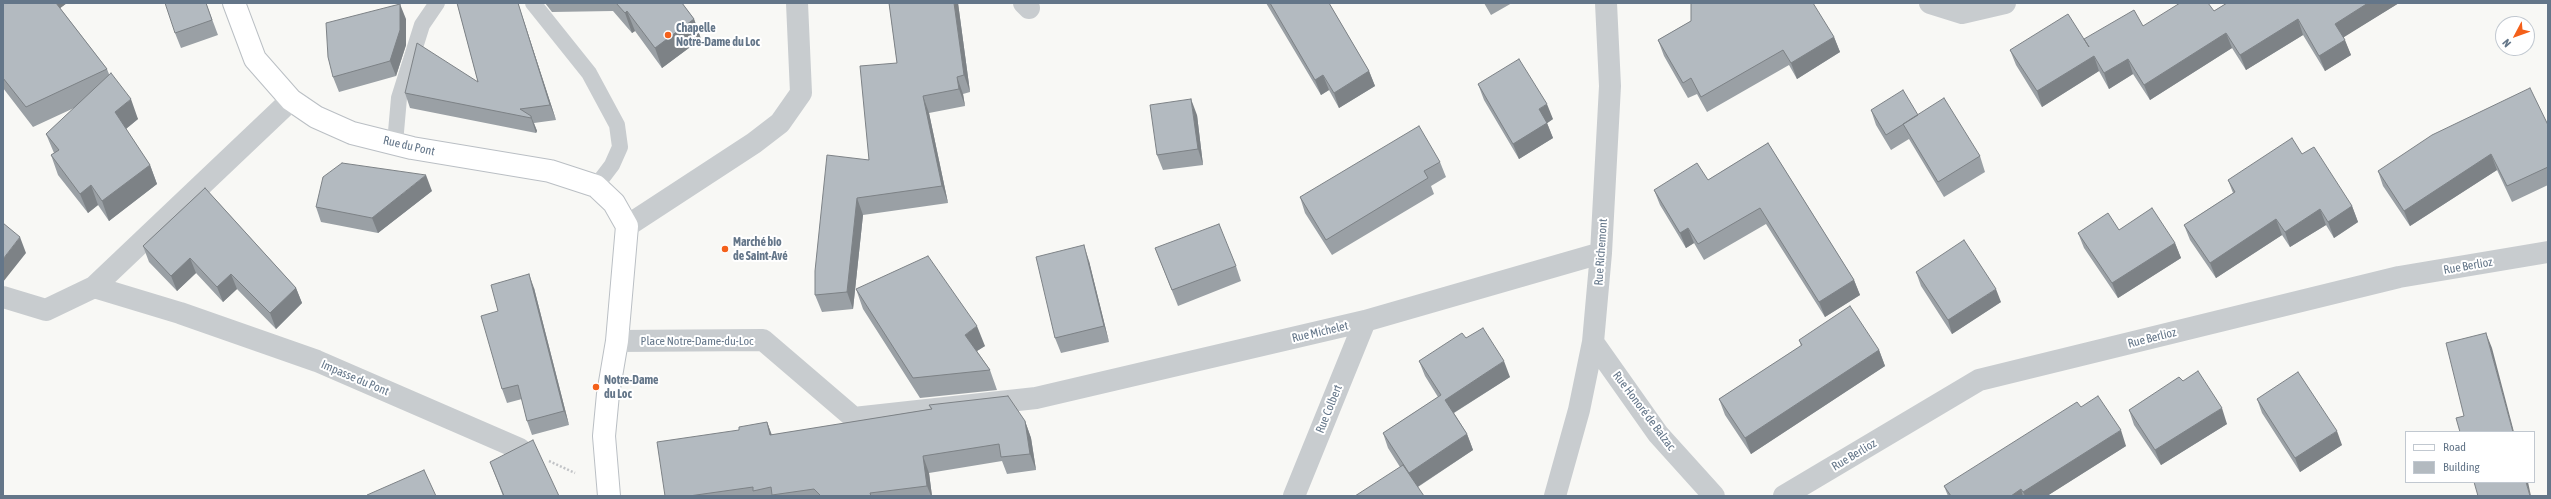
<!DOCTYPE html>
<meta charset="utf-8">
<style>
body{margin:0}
#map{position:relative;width:2551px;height:499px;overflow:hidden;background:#f8f8f5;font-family:"Asap Condensed",sans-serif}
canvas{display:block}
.frame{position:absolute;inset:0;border:4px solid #647689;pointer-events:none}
.legend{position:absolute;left:2405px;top:431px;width:130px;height:52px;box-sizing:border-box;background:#fff;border:1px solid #c1c8d0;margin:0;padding:5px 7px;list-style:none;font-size:12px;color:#647689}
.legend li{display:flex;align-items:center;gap:8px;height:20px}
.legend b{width:20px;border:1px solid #c1c8d0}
.north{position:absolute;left:2495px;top:16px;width:40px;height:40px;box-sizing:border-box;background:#fff;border:1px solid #c1c8d0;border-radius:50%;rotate:229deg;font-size:11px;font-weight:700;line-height:16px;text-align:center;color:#647689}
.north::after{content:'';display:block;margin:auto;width:14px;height:18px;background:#f4601a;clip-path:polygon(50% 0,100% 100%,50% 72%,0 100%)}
</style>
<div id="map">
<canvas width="2551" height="499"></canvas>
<div class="frame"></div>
<ul class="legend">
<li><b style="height:5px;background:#fff"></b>Road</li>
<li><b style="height:11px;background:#b3bac0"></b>Building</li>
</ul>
<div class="north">N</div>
</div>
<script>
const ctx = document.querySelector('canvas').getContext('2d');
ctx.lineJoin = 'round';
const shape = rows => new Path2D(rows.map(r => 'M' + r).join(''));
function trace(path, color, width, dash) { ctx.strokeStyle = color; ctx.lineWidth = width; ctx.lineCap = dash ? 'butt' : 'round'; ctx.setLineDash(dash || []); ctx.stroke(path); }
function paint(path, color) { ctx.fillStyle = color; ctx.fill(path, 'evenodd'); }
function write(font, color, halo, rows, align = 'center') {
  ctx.font = font + ' "Asap Condensed",sans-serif'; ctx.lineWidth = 4; ctx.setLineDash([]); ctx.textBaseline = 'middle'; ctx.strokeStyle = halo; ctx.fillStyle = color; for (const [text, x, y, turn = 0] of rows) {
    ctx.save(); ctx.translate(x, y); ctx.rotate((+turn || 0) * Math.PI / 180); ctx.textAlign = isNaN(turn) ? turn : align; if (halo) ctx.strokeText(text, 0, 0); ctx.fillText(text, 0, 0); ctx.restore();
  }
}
const path = shape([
 [549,461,575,473]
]);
const service = shape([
 [533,3,589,73,617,125,620,147,612,165,596,186],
 [395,143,399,98,422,25,437,3]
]);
const minor = shape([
 [1024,3,1029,8],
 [1930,3,1962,13,2005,3],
 [627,226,754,143,780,123,801,93,797,3],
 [94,287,180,313,317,361,520,449],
 [3,297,46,310,94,287,291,100],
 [617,341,763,340,854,418,1036,398,1365,321,1601,253],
 [1593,342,1658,434,1714,496],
 [1294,496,1365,321],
 [1555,496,1579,410,1593,342,1601,253,1610,86,1606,3],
 [1784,496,1979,380,2399,277,2548,252]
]);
const secondary = shape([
 [234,3,255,59,291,100,316,117,352,133,412,148,550,171,596,186,614,203,627,226,617,341,608,394,604,436,609,496]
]);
const wall = shape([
 [3,3,67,3,60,8,107,69,109,74,138,119,126,129,150,165,157,184,109,221,98,205,88,213,58,175,51,155,54,153,46,134,74,108,33,127,3,88],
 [206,3,218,35,181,48,175,33],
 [457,3,518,3,556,120,534,123,537,131,536,133,410,108,405,93,478,82],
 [545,3,682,3,694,19,701,39,662,68,635,31,632,33,613,11,552,12],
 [889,3,958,3,970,92,963,94,965,106,929,113,948,203,863,215,853,309,822,312,815,295,869,160,897,63],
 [1266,3,1329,3,1369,71,1375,86,1339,108,1329,90,1321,95],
 [1484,3,1512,3,1491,15],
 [2227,3,2399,3,2343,37,2351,55,2325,71,2303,35,2246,70,2232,48,2150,100,2133,74,2109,89,2099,71,2042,107,2016,65,2010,50,2085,41,2143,26,2214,11],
 [406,19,406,45,396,76,339,92,333,77],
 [1691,21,1834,37,1840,52,1797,79,1789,65,1707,112,1697,94,1688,98,1664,56,1658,40],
 [1478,84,1553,119,1547,123,1553,138,1519,159,1484,100],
 [1871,110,1918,115,1980,156,1985,172,1944,197,1909,139,1891,150,1876,125],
 [1197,115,1203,165,1163,170,1157,155],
 [2548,125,2548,185,2512,202,2497,170,2410,226,2383,186,2378,171],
 [1768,143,1854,280,1860,295,1825,317,1766,224,1704,260,1694,243,1686,248,1660,205,1654,190,1708,180],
 [2302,154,2352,206,2358,222,2334,238,2326,225,2290,247,2282,235,2216,278,2190,240,2184,225,2233,193,2228,180],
 [1440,162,1446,177,1431,186,1434,194,1332,255,1305,213,1300,197],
 [205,188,296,288,302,303,276,329,237,289,223,302,196,273,177,291,149,262,143,246],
 [432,191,378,233,321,222,316,207],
 [2119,230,2175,243,2181,258,2118,298,2084,248,2078,233],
 [1155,248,1236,266,1241,281,1178,306],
 [1089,261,1109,342,1061,353,1055,338],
 [1916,272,2001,302,1952,334,1921,286],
 [534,288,569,425,532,435,527,421,522,399,507,403,502,389,498,311],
 [856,289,985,346,977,351,990,370,997,390,920,398,863,309],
 [1466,338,1510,377,1454,413,1467,434,1473,450,1418,487,1400,467,1388,448,1383,433,1438,397,1425,376,1419,361],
 [1799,340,1879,350,1885,366,1751,454,1725,415,1719,399,1801,346],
 [2183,381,2227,424,2161,465,2134,425,2129,410],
 [2257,399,2342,445,2300,472,2262,413],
 [929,405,1025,421,1031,438,1036,470,1007,474,1002,461,929,473,932,496,665,496,739,430,767,422,772,435,931,409],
 [2081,407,2126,446,2047,496,1948,496,1944,486],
 [490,462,559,496,503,496]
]);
const shadedWall = shape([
 [51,3,67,3,55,12],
 [518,3,556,120,550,105],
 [954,3,958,3,970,92,964,75],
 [2368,3,2399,3,2341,39,2335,24],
 [400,4,406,19,406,45,396,76,390,61],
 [627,11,635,31,632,33,625,13],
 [694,19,701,39,662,68,655,48],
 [2298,19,2303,35,2246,70,2240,55],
 [2226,33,2232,48,2150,100,2144,85],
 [1834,37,1840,52,1797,79,1791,63],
 [2345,40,2351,55,2325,71,2319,56],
 [2094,56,2099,71,2042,107,2037,91],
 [2128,59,2133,74,2109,89,2104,73],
 [1369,71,1375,86,1339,108,1334,93],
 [1323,75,1329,90,1321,95,1315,80],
 [957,77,963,94,965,106,959,89],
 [923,96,929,113,948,203,942,186],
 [131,99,138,119,122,132,115,112],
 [1191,99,1197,115,1203,165,1198,149],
 [1547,104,1553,119,1546,124,1547,123,1553,138,1519,159,1513,144,1539,109],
 [531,116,537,131,536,133,531,118],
 [2491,154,2497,170,2410,226,2404,211],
 [150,165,157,184,109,221,102,201],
 [426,175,432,191,378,233,372,218],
 [91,185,98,205,88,213,80,194],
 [857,198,863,215,853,309,847,292],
 [2352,206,2358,222,2334,238,2328,222],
 [2320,209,2326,225,2290,247,2285,232],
 [2276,219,2282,235,2216,278,2210,263],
 [1688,228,1694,243,1686,248,1680,233],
 [20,237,26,253,3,282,3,259],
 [2175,243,2181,258,2118,298,2112,283],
 [1084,245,1089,261,1109,342,1104,326],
 [190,258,196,273,177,291,171,276],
 [231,274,237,289,223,302,217,287],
 [529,274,534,288,569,425,564,411],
 [1854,280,1860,295,1825,317,1819,302],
 [296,288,302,303,276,329,270,313],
 [1996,289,2001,302,1952,334,1948,320],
 [977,326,985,346,972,354,965,335],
 [2486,333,2492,348,2514,432,2513,432],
 [1879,350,1885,366,1751,454,1745,438],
 [1504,361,1510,377,1450,415,1445,400],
 [2222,408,2227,424,2161,465,2155,450],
 [1025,421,1031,438,1036,470,1030,454],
 [767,422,773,439,770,435],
 [2121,430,2126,446,2047,496,2025,496,2023,492],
 [2337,431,2342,445,2300,472,2295,458],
 [1467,434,1473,450,1414,489,1409,473],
 [923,456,929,473,932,496,931,496,927,486],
 [2526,482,2528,482,2531,496,2530,496],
 [2021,489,2023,496,2011,496]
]);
const building = shape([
 [3,3,56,3,107,69,26,107,3,78,3,3],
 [165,3,206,3,212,20,175,33,165,3],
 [457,3,518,3,550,105,520,109,531,116,531,118,405,93,417,43,478,82,457,3],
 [616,3,682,3,694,19,655,48,627,11,625,13,616,3],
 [889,3,954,3,964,75,957,77,959,89,923,96,942,186,857,198,847,292,815,295,815,271,827,155,869,160,860,66,897,63,889,3],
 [1270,3,1329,3,1369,71,1334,93,1323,75,1315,80,1270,3],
 [1691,3,1813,3,1834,37,1791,63,1783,50,1701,97,1691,78,1683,83,1658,40,1691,21,1691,3],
 [2180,3,2208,3,2214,11,2227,3,2368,3,2335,24,2345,40,2319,56,2298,19,2240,55,2226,33,2144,85,2128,59,2104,73,2094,56,2037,91,2010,50,2068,14,2089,47,2084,39,2134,10,2143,26,2180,3],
 [400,4,400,30,390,61,333,77,328,57,326,23,400,4],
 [1519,59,1547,104,1539,109,1547,123,1513,144,1478,84,1519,59],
 [111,73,131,99,115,112,150,165,102,201,91,185,80,194,51,155,59,150,46,134,111,73],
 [2530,88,2548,125,2548,167,2507,186,2491,154,2404,211,2378,171,2432,135,2530,88],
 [1903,90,1918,115,1886,135,1871,110,1903,90],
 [1944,98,1980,156,1938,182,1903,124,1944,98],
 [1191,99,1198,149,1157,155,1150,105,1191,99],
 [1419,126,1440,162,1424,171,1428,178,1326,240,1300,197,1419,126],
 [2292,138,2302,154,2314,147,2352,206,2328,222,2320,209,2285,232,2276,219,2210,263,2184,225,2235,192,2228,180,2292,138],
 [1768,143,1854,280,1819,302,1760,208,1698,244,1688,228,1680,233,1654,190,1697,163,1708,180,1768,143],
 [342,163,426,175,372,218,316,207,323,177,342,163],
 [205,188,296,288,270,313,231,274,217,287,190,258,171,276,143,246,205,188],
 [2152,208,2175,243,2112,283,2078,233,2108,213,2119,230,2152,208],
 [3,223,20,237,3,259,3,223],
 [1219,224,1236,266,1172,290,1155,248,1219,224],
 [1964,240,1996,289,1948,320,1916,272,1964,240],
 [1084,245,1104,326,1055,338,1036,257,1084,245],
 [928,256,977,326,965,335,990,370,913,378,856,289,928,256],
 [529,274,564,411,527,421,518,385,502,389,481,316,498,311,491,285,529,274],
 [1850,306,1879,350,1745,438,1719,399,1802,345,1799,340,1850,306],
 [1483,328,1504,361,1445,400,1467,434,1409,473,1383,433,1441,395,1419,361,1462,333,1466,338,1483,328],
 [2486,333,2513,432,2460,432,2456,418,2464,416,2446,343,2486,333],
 [2198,371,2222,408,2155,450,2129,410,2179,377,2183,381,2198,371],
 [2298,372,2337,431,2295,458,2257,399,2298,372],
 [1008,396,1025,421,1030,454,1001,457,999,444,923,456,927,486,870,493,871,496,821,496,814,489,772,495,771,487,753,491,753,487,689,496,665,496,657,442,739,430,739,427,767,422,770,435,932,409,929,405,1008,396],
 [2098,396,2121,430,2023,492,2021,489,2011,496,1951,496,1944,486,2077,402,2081,407,2098,396],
 [533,440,559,496,504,496,490,462,533,440],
 [1403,465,1424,496,1355,496,1403,465],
 [424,470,436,496,367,496,367,495,424,470],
 [2474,482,2526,482,2530,496,2478,496,2474,482]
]);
const markers = [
 [668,35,4,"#f4601a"],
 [725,249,4,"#f4601a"],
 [596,387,4,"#f4601a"]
];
const poiNames = [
 ["Chapelle",676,28],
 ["Notre-Dame du Loc",676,42],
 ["Marché bio",733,242],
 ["de Saint-Avé",733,256],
 ["Notre-Dame",604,380],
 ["du Loc",604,394]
];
const streetNames = [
 ["Rue du Pont",409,146,13],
 ["Rue Richemont",1601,252,-86],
 ["Rue Berlioz",2468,266,-10],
 ["Rue Michelet",1320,332,-13],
 ["Rue Berlioz",2152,338,-14],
 ["Place Notre-Dame-du-Loc",697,341],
 ["Impasse du Pont",355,378,23],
 ["Rue Colbert",1329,409,-68],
 ["Rue Honoré de Balzac",1644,411,53],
 ["Rue Berlioz",1854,455,-31]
];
trace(secondary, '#babfc4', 24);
trace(path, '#c1c3c6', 2.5, [2, 2]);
trace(service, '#c8cccf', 16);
trace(minor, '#c8cccf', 22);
trace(secondary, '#fff', 22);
paint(wall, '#9aa0a5');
paint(shadedWall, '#7d8286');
paint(building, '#b3bac0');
trace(building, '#7d8286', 1);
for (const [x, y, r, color] of markers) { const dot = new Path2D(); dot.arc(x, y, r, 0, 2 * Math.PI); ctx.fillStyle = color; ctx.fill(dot); trace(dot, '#fff', 1.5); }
write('bold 12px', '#647689', '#fff', poiNames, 'left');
write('12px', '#647689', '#fff', streetNames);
</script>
